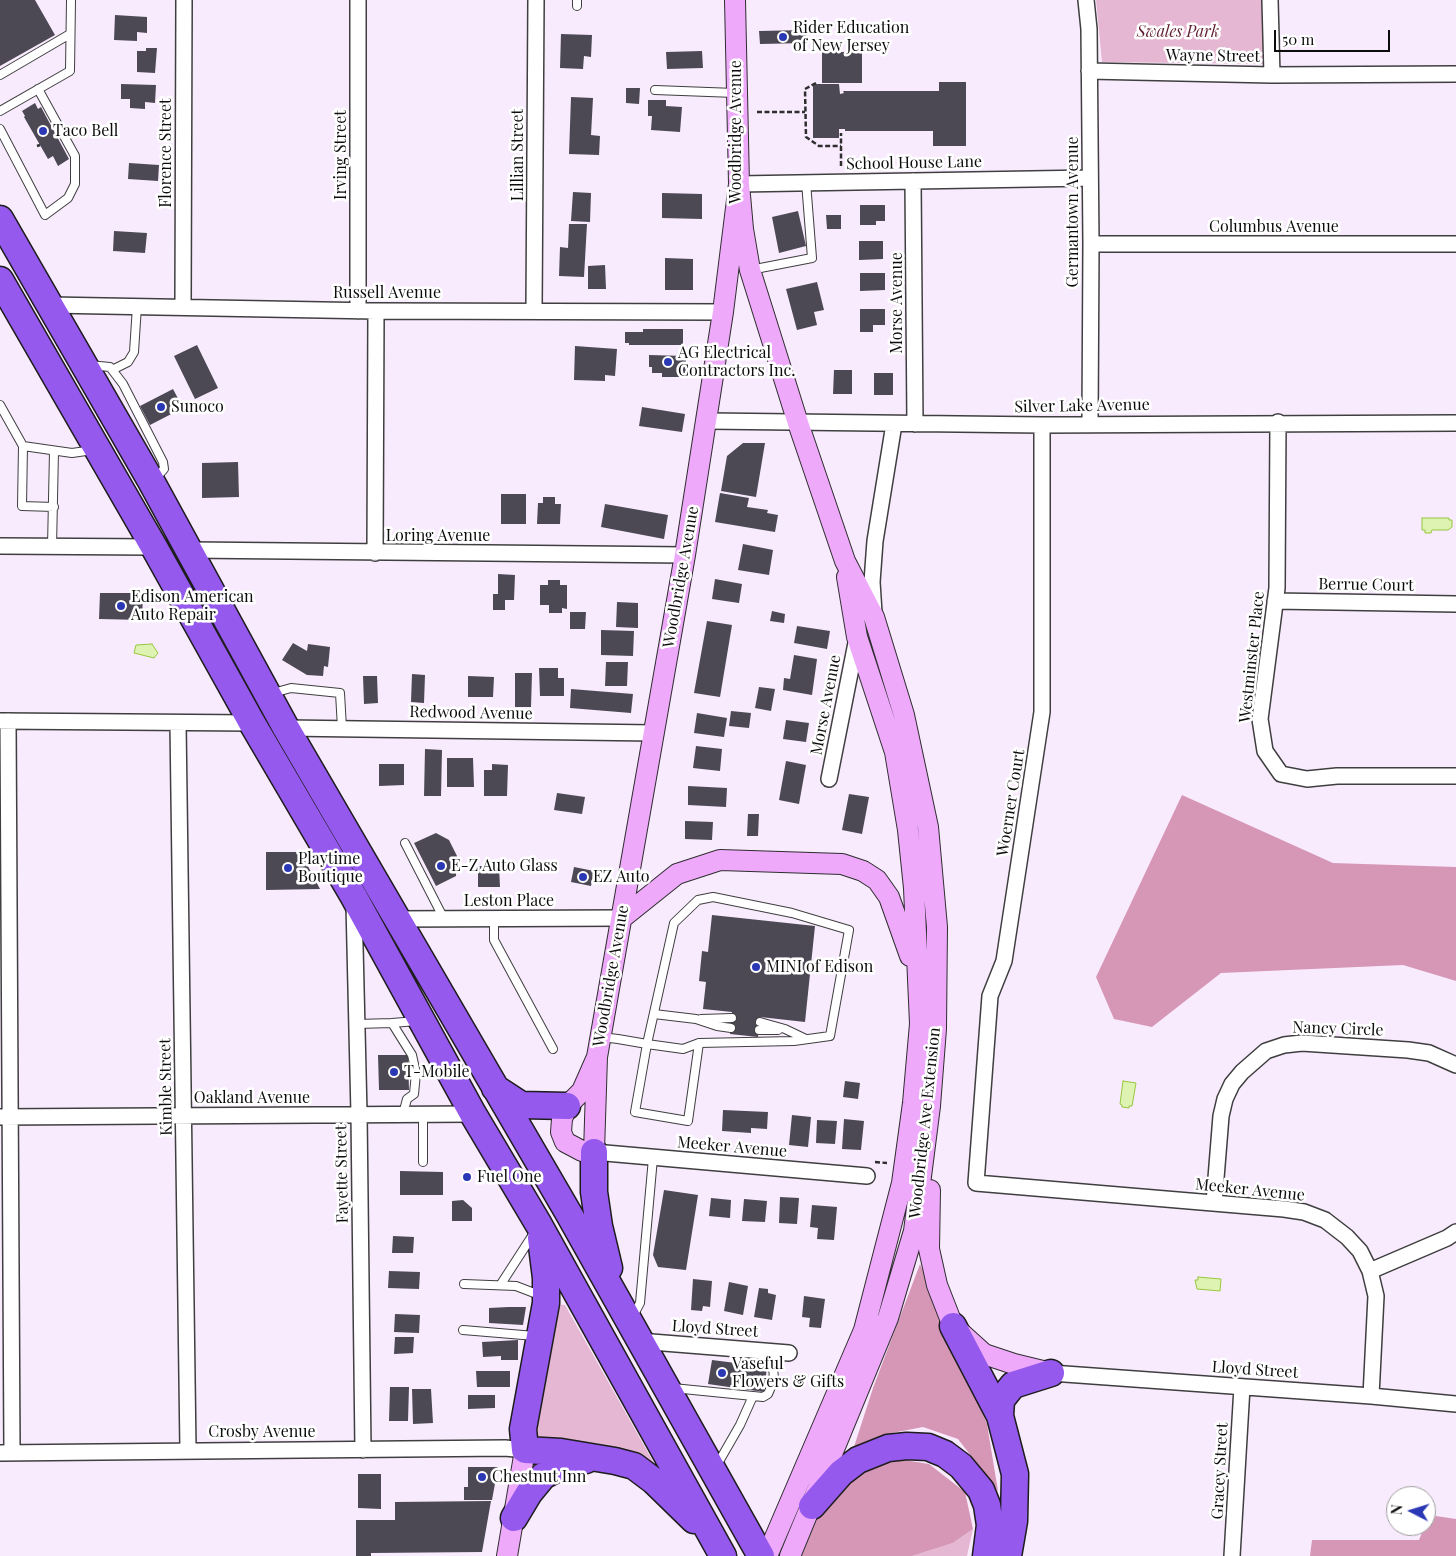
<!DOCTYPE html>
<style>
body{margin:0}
#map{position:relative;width:1456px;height:1556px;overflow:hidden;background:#f9ebfe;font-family:"Playfair Display",serif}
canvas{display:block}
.north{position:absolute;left:1386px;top:1486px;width:50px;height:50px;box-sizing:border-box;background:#fff;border:1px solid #9e9e9e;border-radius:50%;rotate:275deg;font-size:14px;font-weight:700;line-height:20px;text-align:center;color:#0c0c0c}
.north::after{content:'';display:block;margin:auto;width:18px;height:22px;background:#2a38b5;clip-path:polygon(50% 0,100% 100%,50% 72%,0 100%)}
.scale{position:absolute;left:1274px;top:30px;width:116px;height:22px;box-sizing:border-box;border:2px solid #0c0c0c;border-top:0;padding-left:6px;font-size:15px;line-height:18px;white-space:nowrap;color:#0c0c0c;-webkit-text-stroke:4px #fff;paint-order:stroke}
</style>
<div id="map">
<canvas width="1456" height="1556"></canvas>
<div class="north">N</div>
<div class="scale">50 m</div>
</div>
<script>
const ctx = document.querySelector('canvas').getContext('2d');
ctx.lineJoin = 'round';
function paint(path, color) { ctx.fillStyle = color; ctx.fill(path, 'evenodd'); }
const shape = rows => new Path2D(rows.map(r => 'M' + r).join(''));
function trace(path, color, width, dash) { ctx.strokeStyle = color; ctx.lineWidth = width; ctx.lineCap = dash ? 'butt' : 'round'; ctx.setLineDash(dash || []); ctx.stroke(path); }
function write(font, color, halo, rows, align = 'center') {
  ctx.font = font + ' "Playfair Display",serif'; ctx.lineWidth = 5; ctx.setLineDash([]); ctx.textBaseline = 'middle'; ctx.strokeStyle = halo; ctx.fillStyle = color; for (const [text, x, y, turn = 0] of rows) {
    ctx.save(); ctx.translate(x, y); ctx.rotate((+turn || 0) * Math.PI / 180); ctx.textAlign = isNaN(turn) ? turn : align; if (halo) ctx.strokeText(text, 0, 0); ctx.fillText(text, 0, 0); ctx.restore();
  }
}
const green = shape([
 [1096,0,1264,0,1264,64,1102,62],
 [553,1304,565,1305,659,1472,532,1444],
 [973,1529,967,1556,912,1556,953,1543]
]);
const forest = shape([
 [1182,795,1333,863,1456,867,1456,981,1403,965,1221,973,1152,1027,1114,1019,1096,977],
 [920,1264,987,1424,998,1491,958,1439,923,1427,892,1433,853,1450,873,1388],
 [892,1458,929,1464,965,1492,973,1529,953,1543,912,1556,795,1556,819,1504,851,1470],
 [1429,1515,1456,1519,1456,1556,1310,1556,1312,1540,1419,1540]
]);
const water = shape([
 [1422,518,1449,518,1449,520,1452,520,1452,527,1448,530,1432,530,1431,533,1425,533,1425,530,1422,530,1422,518],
 [152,644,158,653,154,658,134,653,136,645,152,644],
 [1123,1081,1136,1083,1132,1106,1129,1106,1129,1108,1122,1107,1122,1105,1120,1104,1123,1081],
 [1198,1277,1221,1279,1220,1291,1197,1289,1195,1280,1198,1280,1198,1277]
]);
const building = shape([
 [0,0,35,0,55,35,0,66],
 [115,15,147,17,147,33,137,32,137,41,114,40],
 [806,30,807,43,760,44,759,31],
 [561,34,592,35,591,57,584,56,583,69,560,68],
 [146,48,157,48,155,73,137,72,137,51,146,51],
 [702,51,703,68,667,69,666,52],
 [822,52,862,52,862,83,822,83],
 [939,82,966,82,966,146,933,146,933,131,845,131,845,129,839,129,839,138,813,138,813,84,839,84,840,94,844,93,843,91,939,91],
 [121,84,156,85,155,103,145,102,145,109,130,108,130,99,121,99],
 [626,88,640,88,639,104,626,103],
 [571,97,593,98,591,135,600,136,599,155,569,154],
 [648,100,666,100,666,106,682,107,680,132,651,130,652,116,648,116],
 [35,103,38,109,41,107,69,159,58,166,53,156,48,159,24,117,25,116,22,111],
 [129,163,159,165,158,181,128,179],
 [573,192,591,193,590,222,571,221],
 [662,193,702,194,702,219,662,218],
 [860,205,885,205,885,221,876,221,876,225,860,225],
 [798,211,806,246,779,253,772,217],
 [826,215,841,215,841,229,827,229],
 [569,224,587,224,584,277,559,276,560,247,568,248],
 [114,231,147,233,145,253,113,251],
 [859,241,883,241,883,259,859,260],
 [665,258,693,259,693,290,665,290],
 [605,265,606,289,588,289,588,266],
 [860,273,885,273,885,290,860,291],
 [817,282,824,310,814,312,817,325,797,330,786,289],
 [860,309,885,309,885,325,873,325,873,332,860,332],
 [643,329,683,329,683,345,629,345,629,343,625,343,625,332,643,332],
 [197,345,218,388,195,399,174,356],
 [575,346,617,349,615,376,605,375,605,381,574,380],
 [649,355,686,356,686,377,662,377,662,373,652,373,652,367,649,367],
 [834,370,852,370,852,394,833,394],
 [874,373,893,373,893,395,874,395],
 [173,389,183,408,150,425,140,406],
 [642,407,685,414,682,432,639,426],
 [743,443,765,443,756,497,721,491,727,456],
 [238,462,239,497,202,498,202,463],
 [720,493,749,498,747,507,768,510,767,513,778,515,775,532,715,522],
 [501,494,526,494,526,524,501,524],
 [543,497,555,497,555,504,561,504,560,524,537,524,538,503,543,503],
 [605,504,668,515,664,539,601,527],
 [743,544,773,550,769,575,738,570],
 [498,574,515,575,514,600,505,600,505,610,493,610,493,594,498,594],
 [715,579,742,584,739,603,712,599],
 [548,580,560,580,560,585,567,585,567,609,562,608,562,613,549,613,549,605,540,605,540,585,548,585],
 [100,593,143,593,142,620,99,619],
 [617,602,638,603,638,628,616,627],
 [772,611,785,614,784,623,770,621],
 [570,612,586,612,585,629,570,629],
 [707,621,732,625,720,697,694,693],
 [797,626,830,631,827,649,794,643],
 [601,630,634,631,633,656,601,655],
 [293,643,307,651,308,644,330,647,328,667,324,666,323,676,307,675,282,660],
 [794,655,817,659,812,695,783,690,784,678,790,679],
 [606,662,628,662,627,686,605,686],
 [539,668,558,668,558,678,564,678,564,696,540,696],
 [515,673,532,673,531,707,515,707],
 [412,674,425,675,424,703,411,702],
 [363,676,377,676,378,703,364,704],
 [468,676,494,677,493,697,468,697],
 [759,687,775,689,771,711,755,708],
 [571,689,633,694,631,713,570,708],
 [731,711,751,713,749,728,729,726],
 [697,713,727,718,724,737,694,733],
 [786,720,809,723,806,742,783,739],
 [696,746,722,749,720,771,693,768],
 [425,749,442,750,441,796,424,796],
 [447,758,473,758,474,787,447,787],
 [786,761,806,765,799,804,779,800],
 [379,764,404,764,404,785,379,786],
 [492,764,508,765,507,796,484,796,484,770,492,770],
 [688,786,727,788,726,807,688,805],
 [557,793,585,797,582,814,554,810],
 [849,794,869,797,862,834,842,830],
 [748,814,759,814,758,836,747,836],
 [685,821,713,822,712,840,685,839],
 [436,833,449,840,457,856,456,876,436,886,414,843],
 [266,852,296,852,302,855,320,889,266,890],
 [478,866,499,866,500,887,478,887],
 [574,867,594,871,591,886,571,882],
 [712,915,815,926,805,1022,760,1017,758,1037,730,1034,732,1012,703,1009,706,982,699,981,702,951,708,952],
 [378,1055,408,1055,409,1090,379,1090],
 [845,1081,860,1083,858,1099,843,1097],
 [723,1110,768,1112,767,1129,751,1128,751,1133,722,1131],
 [792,1115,811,1117,808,1147,789,1145],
 [844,1119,864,1121,861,1150,842,1149],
 [817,1120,837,1121,835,1144,816,1143],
 [400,1171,443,1172,443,1195,400,1195],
 [664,1190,698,1195,686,1270,658,1267,653,1255],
 [780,1197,799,1198,797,1224,779,1223],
 [711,1198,731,1200,730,1218,709,1216],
 [744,1199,767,1201,765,1222,742,1221],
 [463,1200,472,1208,472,1221,452,1221,452,1201],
 [812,1205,837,1207,834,1240,817,1239,818,1228,810,1227],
 [393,1236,414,1237,413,1253,392,1253],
 [389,1271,420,1272,419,1289,388,1288],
 [693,1279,712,1281,710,1307,703,1306,702,1311,691,1310],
 [729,1282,748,1286,743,1315,724,1311],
 [759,1288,768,1289,768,1293,776,1295,772,1320,754,1317],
 [804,1296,825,1299,821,1328,809,1327,810,1318,802,1317],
 [508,1307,526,1307,523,1325,489,1323,489,1308],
 [395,1314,420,1315,419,1333,394,1332],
 [395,1337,414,1337,413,1353,394,1354],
 [518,1340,518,1360,501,1360,501,1356,483,1357,482,1342],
 [712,1360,767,1367,764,1392,708,1384],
 [476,1371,510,1371,510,1387,477,1387],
 [390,1387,409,1387,408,1421,389,1421],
 [412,1389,431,1389,433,1423,413,1424],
 [468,1395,495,1395,495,1408,468,1409],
 [468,1467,498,1467,492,1500,464,1500,464,1487,468,1487],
 [358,1474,381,1474,381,1509,358,1508],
 [491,1501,482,1552,371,1553,371,1556,356,1556,356,1520,395,1520,395,1502]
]);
const path = shape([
 [816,83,805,89,806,137,819,146,841,146],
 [757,112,805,112],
 [37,146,40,145],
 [841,166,841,133],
 [875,1162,887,1163]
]);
const lane = shape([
 [577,6,577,0],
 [0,75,70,34],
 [655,90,735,93],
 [0,111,70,71,71,0],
 [0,129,45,215,68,198,75,184,75,156,38,89],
 [750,270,812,258,806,182],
 [89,365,110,367,123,384,163,462,164,469,155,479],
 [114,369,128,362,134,352,137,306],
 [0,405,23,446,22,506,54,507],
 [23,446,72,453,93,450],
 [52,547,54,451],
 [273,693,291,688,340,693,342,728],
 [405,843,444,919],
 [494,919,494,940,553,1049],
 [654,1014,696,1019,717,1026,731,1028],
 [701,1019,732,1018],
 [760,1022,785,1029,806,1039],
 [392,1023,417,1021],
 [357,1024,392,1023,412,1055,416,1073,414,1094,407,1099,403,1114],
 [759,1030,778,1030],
 [601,1037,618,1039,647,1044,683,1049,699,1043,794,1041,830,1036,849,930,792,913,713,897,698,900,674,923,647,1044,635,1112,688,1121,699,1043],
 [423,1162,423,1114],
 [464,1284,516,1286,542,1296],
 [501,1284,534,1233],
 [633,1316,640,1303,653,1158],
 [463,1330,535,1336],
 [673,1388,753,1396,740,1425,717,1465],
 [753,1396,763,1397,768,1394,774,1380,772,1351]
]);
const street = shape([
 [1086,0,1089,29,1091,244,1090,423],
 [1270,0,1272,75],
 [1089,71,1272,75,1456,74],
 [913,181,915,424],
 [739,184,1090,178],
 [1091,244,1456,244],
 [50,305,376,311,723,312],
 [183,306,184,0],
 [534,310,536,0],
 [358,311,358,0],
 [708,421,1042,425,1456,423],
 [1278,422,1277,588,1260,719,1265,751,1281,774,1307,779,1337,776,1456,776],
 [1042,425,1042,712,1004,961,990,996,976,1183,1284,1209,1304,1212,1325,1220,1347,1237,1360,1251,1370,1271,1376,1296,1371,1396],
 [0,546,154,547],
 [190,550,685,555],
 [375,553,376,311],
 [1275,601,1456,604],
 [874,613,872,582,875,541,894,424],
 [0,721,252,723],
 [8,721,12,1453],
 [178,723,188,1450],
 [286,728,654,733],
 [829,779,857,638],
 [354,904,359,1114,363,1450],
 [396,919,622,918],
 [0,1117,473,1114],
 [594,1152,867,1176],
 [1214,1203,1221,1116,1225,1099,1232,1084,1242,1072,1266,1051,1284,1045,1302,1043,1408,1050,1429,1053,1456,1065],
 [1370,1271,1447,1238,1456,1232],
 [639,1341,789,1353],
 [1051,1373,1371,1396,1456,1404],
 [0,1453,505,1448,525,1450],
 [1232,1556,1242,1387]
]);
const secondary = shape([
 [739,184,743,229,750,270,798,423,845,561,874,617,904,715,928,827,937,927,936,1029,930,1106,914,1231,888,1318,790,1556],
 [622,918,677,874,720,860,842,864,863,871,877,880,889,897,910,956],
 [597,1057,582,1091,567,1106,562,1119,561,1132,565,1142,582,1151,594,1152,597,1057,685,555,723,312,739,184,735,0],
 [930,1190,929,1249,937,1285,953,1326,984,1354,1014,1364,1051,1373],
 [507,1556,525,1450],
 [767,1556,864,1330,902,1183,913,1103,920,1024,914,888,908,830,895,752,857,637,847,577]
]);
const highway = shape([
 [0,219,151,481,286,728,569,1214,761,1556],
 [0,280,154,547,252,723,354,897,473,1114,539,1225,723,1556],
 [495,1088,521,1105,567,1106],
 [594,1152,594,1192,599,1226,609,1268],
 [541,1238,546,1278,546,1303,523,1429,525,1450,561,1452,615,1461,634,1466,654,1481,694,1520],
 [953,1326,1000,1416,1015,1474,1014,1521,1008,1556],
 [1000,1416,1001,1400,1013,1385,1051,1373],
 [812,1506,841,1473,858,1460,888,1448,907,1446,928,1447,945,1454,961,1466,981,1490,987,1505,990,1525,986,1556],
 [514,1518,529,1493,543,1476,561,1466,586,1460]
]);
const markers = [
 [783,37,5,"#2a38b5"],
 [43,131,5,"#2a38b5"],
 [668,362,5,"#2a38b5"],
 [161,407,5,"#2a38b5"],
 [121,606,5,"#2a38b5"],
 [441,866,5,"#2a38b5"],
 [288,868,5,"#2a38b5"],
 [583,877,5,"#2a38b5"],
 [756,967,5,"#2a38b5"],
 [394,1072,5,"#2a38b5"],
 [467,1177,5,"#2a38b5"],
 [722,1373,5,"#2a38b5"],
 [482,1477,5,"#2a38b5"]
];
const poiNames = [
 ["Rider Education",793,28],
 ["of New Jersey",793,46],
 ["Taco Bell",53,131],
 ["AG Electrical",678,353],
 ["Contractors Inc.",678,371],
 ["Sunoco",171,407],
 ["Edison American",131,597],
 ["Auto Repair",131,615],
 ["Playtime",298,859],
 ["Boutique",298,877],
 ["E-Z Auto Glass",451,866],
 ["EZ Auto",593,877],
 ["MINI of Edison",766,967],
 ["T-Mobile",404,1072],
 ["Fuel One",477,1177],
 ["Vaseful",732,1364],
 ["Flowers & Gifts",732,1382],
 ["Chestnut Inn",492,1477]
];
const parkNames = [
 ["Swales Park",1178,32]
];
const streetNames = [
 ["Wayne Street",1213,56,1],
 ["Woodbridge Avenue",736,132,-90],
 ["Florence Street",166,153,-90],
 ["Irving Street",341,155,-90],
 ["Lillian Street",518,155,-90],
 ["School House Lane",914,163,-1],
 ["Germantown Avenue",1073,212,-90],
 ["Columbus Avenue",1274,227],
 ["Russell Avenue",387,293],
 ["Morse Avenue",897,303,-90],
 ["Silver Lake Avenue",1082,406,-1],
 ["Loring Avenue",438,536],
 ["Woodbridge Avenue",681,577,-80],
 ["Berrue Court",1366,585,1],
 ["Westminster Place",1252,657,-84],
 ["Morse Avenue",826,705,-79],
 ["Redwood Avenue",471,713,1],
 ["Woerner Court",1011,803,-81],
 ["Leston Place",509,901],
 ["Woodbridge Avenue",611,976,-80],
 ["Nancy Circle",1338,1029,2],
 ["Kimble Street",166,1087,-91],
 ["Oakland Avenue",252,1098],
 ["Woodbridge Ave Extension",925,1123,-84],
 ["Meeker Avenue",732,1147,5],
 ["Fayette Street",342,1174,-91],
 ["Meeker Avenue",1250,1190,6],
 ["Lloyd Street",715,1329,4],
 ["Lloyd Street",1255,1370,4],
 ["Crosby Avenue",262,1432],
 ["Gracey Street",1220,1471,-87]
];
paint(green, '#e6b7d2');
paint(forest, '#d697b7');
paint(water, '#def3b2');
trace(water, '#97c73d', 1);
paint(building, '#4c4954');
trace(lane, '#3f3f3f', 10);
trace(street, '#3f3f3f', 18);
trace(secondary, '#2e2e2e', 22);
trace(highway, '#1d1d1d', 29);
trace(path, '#2e2e2e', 2.5, [5, 2.5]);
trace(lane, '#fff', 8);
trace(street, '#fff', 15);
trace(secondary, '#eea9fb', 20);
trace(highway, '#9559ee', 26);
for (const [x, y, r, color] of markers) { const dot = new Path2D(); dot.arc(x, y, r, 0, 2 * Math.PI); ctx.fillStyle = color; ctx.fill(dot); trace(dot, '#fff', 2); }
write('16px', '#0c0c0c', '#fff', poiNames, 'left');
write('italic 16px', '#601f30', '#fff', parkNames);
write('16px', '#0c0c0c', '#fff', streetNames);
</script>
